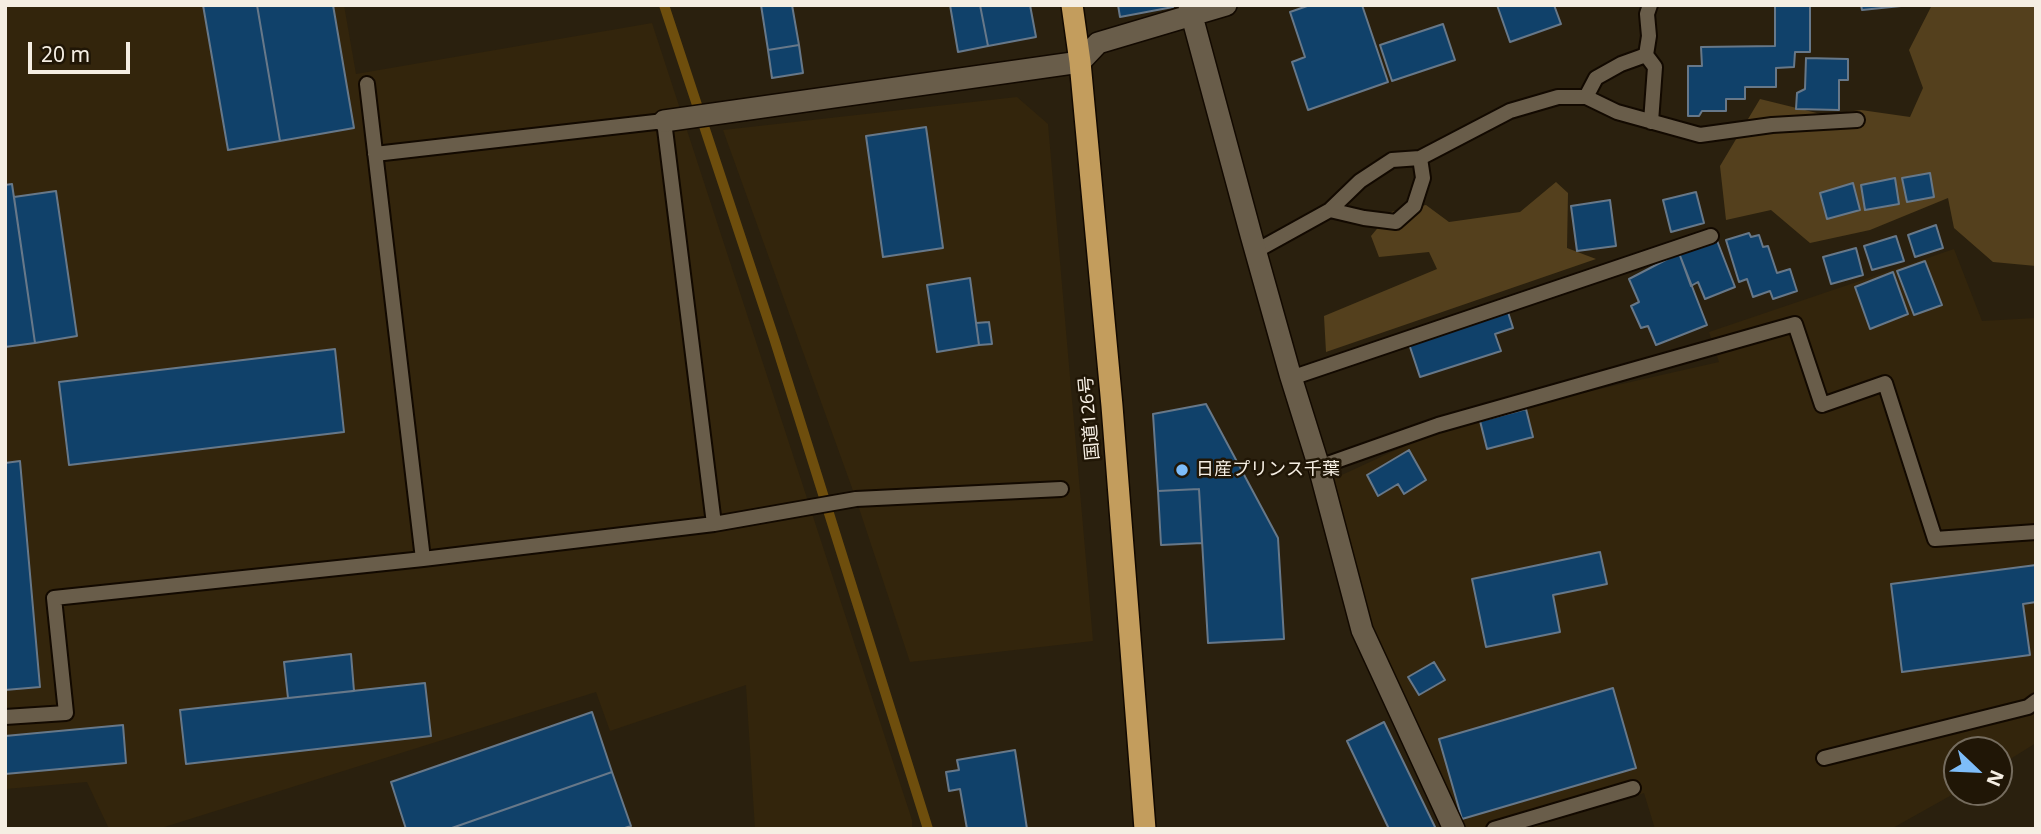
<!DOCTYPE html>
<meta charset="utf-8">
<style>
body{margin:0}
#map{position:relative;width:2041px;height:834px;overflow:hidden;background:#2a200e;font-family:"Noto Sans",sans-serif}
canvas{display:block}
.frame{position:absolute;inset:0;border:7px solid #f5eee3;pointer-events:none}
.north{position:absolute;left:1943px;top:736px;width:70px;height:70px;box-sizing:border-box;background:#201606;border:2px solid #756c5e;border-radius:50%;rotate:113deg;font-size:19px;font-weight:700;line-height:28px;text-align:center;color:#f5eee3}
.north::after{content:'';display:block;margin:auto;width:24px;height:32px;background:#7ebdf9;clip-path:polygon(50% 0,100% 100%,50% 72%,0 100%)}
.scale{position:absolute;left:28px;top:42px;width:102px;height:32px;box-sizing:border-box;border:4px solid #f5eee3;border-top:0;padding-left:9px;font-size:21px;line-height:24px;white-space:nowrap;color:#f5eee3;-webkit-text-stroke:5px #201606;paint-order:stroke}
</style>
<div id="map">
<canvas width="2041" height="834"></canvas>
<div class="frame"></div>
<div class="north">N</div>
<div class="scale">20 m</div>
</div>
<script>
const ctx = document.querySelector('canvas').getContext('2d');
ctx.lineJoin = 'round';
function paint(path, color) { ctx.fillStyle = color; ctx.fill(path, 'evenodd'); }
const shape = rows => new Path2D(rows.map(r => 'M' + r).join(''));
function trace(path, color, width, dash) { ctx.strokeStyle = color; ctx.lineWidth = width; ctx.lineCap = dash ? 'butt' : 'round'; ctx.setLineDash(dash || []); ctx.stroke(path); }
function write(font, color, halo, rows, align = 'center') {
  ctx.font = font + ' "Noto Sans","Noto Sans JP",sans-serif'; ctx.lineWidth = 5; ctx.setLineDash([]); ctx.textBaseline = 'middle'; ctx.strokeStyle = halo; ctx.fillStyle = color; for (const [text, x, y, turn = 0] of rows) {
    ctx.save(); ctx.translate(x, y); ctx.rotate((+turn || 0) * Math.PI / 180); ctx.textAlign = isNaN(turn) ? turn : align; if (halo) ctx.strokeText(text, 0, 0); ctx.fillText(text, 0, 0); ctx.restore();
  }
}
const built = shape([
 [5,5,344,5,356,74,652,23,912,820,912,829,755,829,746,685,610,731,596,692,158,829,109,829,87,782,5,789],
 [1017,97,1048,124,1093,641,910,662,856,499,723,130],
 [1954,249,1982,321,2036,318,2036,743,1999,766,1999,750,1957,750,1957,792,1891,829,1655,829,1644,793,1529,829,1461,829,1374,631,1333,479,1448,426,1529,405,1719,362,1709,332]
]);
const green = shape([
 [1932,5,2036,5,2036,266,1993,262,1954,228,1948,198,1870,230,1810,243,1771,210,1726,220,1720,166,1760,99,1825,115,1861,110,1910,117,1923,88,1909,50],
 [1556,182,1568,193,1567,248,1596,259,1326,352,1324,316,1437,269,1429,252,1379,257,1371,236,1391,212,1426,205,1449,222,1520,212]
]);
const stream = shape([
 [664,5,774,338,928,829]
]);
const building = shape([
 [203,5,257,5,280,141,228,150,203,5],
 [257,5,333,5,354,128,280,141,257,5],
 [761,5,792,5,799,45,768,50,761,5],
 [950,5,980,5,988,46,958,52,950,5],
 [980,5,1030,5,1036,37,988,46,980,5],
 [1118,5,1173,5,1173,7,1120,17,1118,5],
 [1310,5,1362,5,1388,82,1308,110,1292,62,1305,57,1290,12,1310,5],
 [1497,5,1554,5,1561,24,1510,42,1497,5],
 [1775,5,1810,5,1810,52,1795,52,1794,67,1776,68,1776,87,1745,87,1745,99,1726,99,1726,111,1702,111,1699,116,1688,116,1688,66,1702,66,1701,47,1775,46,1775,5],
 [1861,5,1901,5,1901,6,1862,10,1861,5],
 [1443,24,1455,60,1392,81,1380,45,1443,24],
 [799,45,803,73,772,78,768,50,799,45],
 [1806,58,1848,59,1848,80,1839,80,1839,110,1796,109,1797,93,1805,89,1806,58],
 [926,127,943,248,883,257,866,136,926,127],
 [1930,173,1934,197,1907,202,1902,178,1930,173],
 [1895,178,1899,204,1865,210,1861,185,1895,178],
 [1853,183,1860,210,1827,219,1820,193,1853,183],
 [12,184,35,343,5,347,5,185,12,184],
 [56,191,77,336,35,343,14,197,56,191],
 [1696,192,1704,223,1671,232,1663,200,1696,192],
 [1610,200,1616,246,1577,251,1571,206,1610,200],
 [1936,225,1943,248,1915,257,1908,235,1936,225],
 [1749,233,1751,237,1759,235,1763,247,1768,246,1777,273,1790,269,1797,291,1773,299,1770,291,1753,297,1747,279,1739,282,1726,240,1749,233],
 [1896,236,1904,261,1872,270,1864,246,1896,236],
 [1716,238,1735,287,1705,299,1698,282,1691,286,1679,253,1716,238],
 [1856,248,1863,275,1831,284,1823,257,1856,248],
 [1679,253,1707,325,1656,345,1648,326,1641,328,1631,306,1639,302,1629,279,1679,253],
 [1925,261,1942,305,1914,315,1897,271,1925,261],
 [1893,272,1908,314,1870,329,1855,287,1893,272],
 [970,278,979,345,937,352,927,285,970,278],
 [1507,309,1513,328,1495,334,1501,351,1420,377,1408,341,1507,309],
 [989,322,992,344,979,345,976,323,989,322],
 [335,349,344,432,69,465,59,382,335,349],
 [1206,404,1278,538,1284,639,1208,643,1199,489,1158,491,1153,414,1206,404],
 [1526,409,1533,437,1487,449,1480,421,1526,409],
 [1409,450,1426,480,1404,494,1398,484,1378,496,1367,475,1409,450],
 [20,461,40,687,5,690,5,463,20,461],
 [1199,489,1202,543,1161,545,1158,491,1199,489],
 [1600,552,1607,584,1553,595,1560,632,1486,647,1472,579,1600,552],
 [2036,565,2036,602,2023,604,2030,655,1902,672,1891,584,2036,565],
 [351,654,354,691,288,698,284,662,351,654],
 [1434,662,1445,680,1419,695,1408,677,1434,662],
 [425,683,431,736,186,764,180,710,425,683],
 [1613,688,1636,768,1462,819,1439,739,1613,688],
 [592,712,612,772,449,829,406,829,391,782,592,712],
 [1384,722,1436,829,1389,829,1347,741,1384,722],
 [123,725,126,763,5,774,5,736,123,725],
 [1015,750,1027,829,967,829,960,789,949,791,946,772,959,770,957,760,1015,750],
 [612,772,631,826,622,829,449,829,612,772]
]);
const lane = shape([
 [1646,55,1655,67,1651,122],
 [367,84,423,559],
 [1586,97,1596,78,1621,64,1646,55,1649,36,1647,14,1650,5],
 [375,154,664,121,714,524],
 [1330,210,1364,218,1396,222,1414,206,1423,178,1420,158],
 [1256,251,1330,210,1360,181,1392,160,1420,158,1510,111,1558,97,1586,97,1617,112,1700,135,1772,125,1857,120],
 [1291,378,1711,236],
 [1319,467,1438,425,1795,324,1822,405,1885,383,1935,539,2036,532],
 [5,717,66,713,54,598,423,559,714,524,856,499,1061,489],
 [1824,758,2028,707,2036,701],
 [1494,829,1633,788]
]);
const street = shape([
 [1189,5,1251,235,1290,374,1319,467,1362,630,1454,829],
 [664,121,1080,62,1098,43,1226,5]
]);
const highway = shape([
 [1072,5,1080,62,1112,406,1145,829]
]);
const markers = [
 [1182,470,7,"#7ebdf9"]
];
const streetNames = [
 ["国道126号",1090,418,-95]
];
const poiNames = [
 ["日産プリンス千葉",1196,470]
];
paint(built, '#33250c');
paint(green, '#54401d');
trace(stream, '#6e4e0d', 10);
paint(building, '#10416a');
trace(building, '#677889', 2);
trace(lane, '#120900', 18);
trace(street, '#120900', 24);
trace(highway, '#120900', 24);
trace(lane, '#695d4a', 14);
trace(street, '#695d4a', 21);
trace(highway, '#c39d5d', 21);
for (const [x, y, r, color] of markers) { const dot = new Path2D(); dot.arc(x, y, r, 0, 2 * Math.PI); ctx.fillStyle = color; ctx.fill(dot); trace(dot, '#201606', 2.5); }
write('18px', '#f5eee3', '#201606', streetNames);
write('18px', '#f5eee3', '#201606', poiNames, 'left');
</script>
